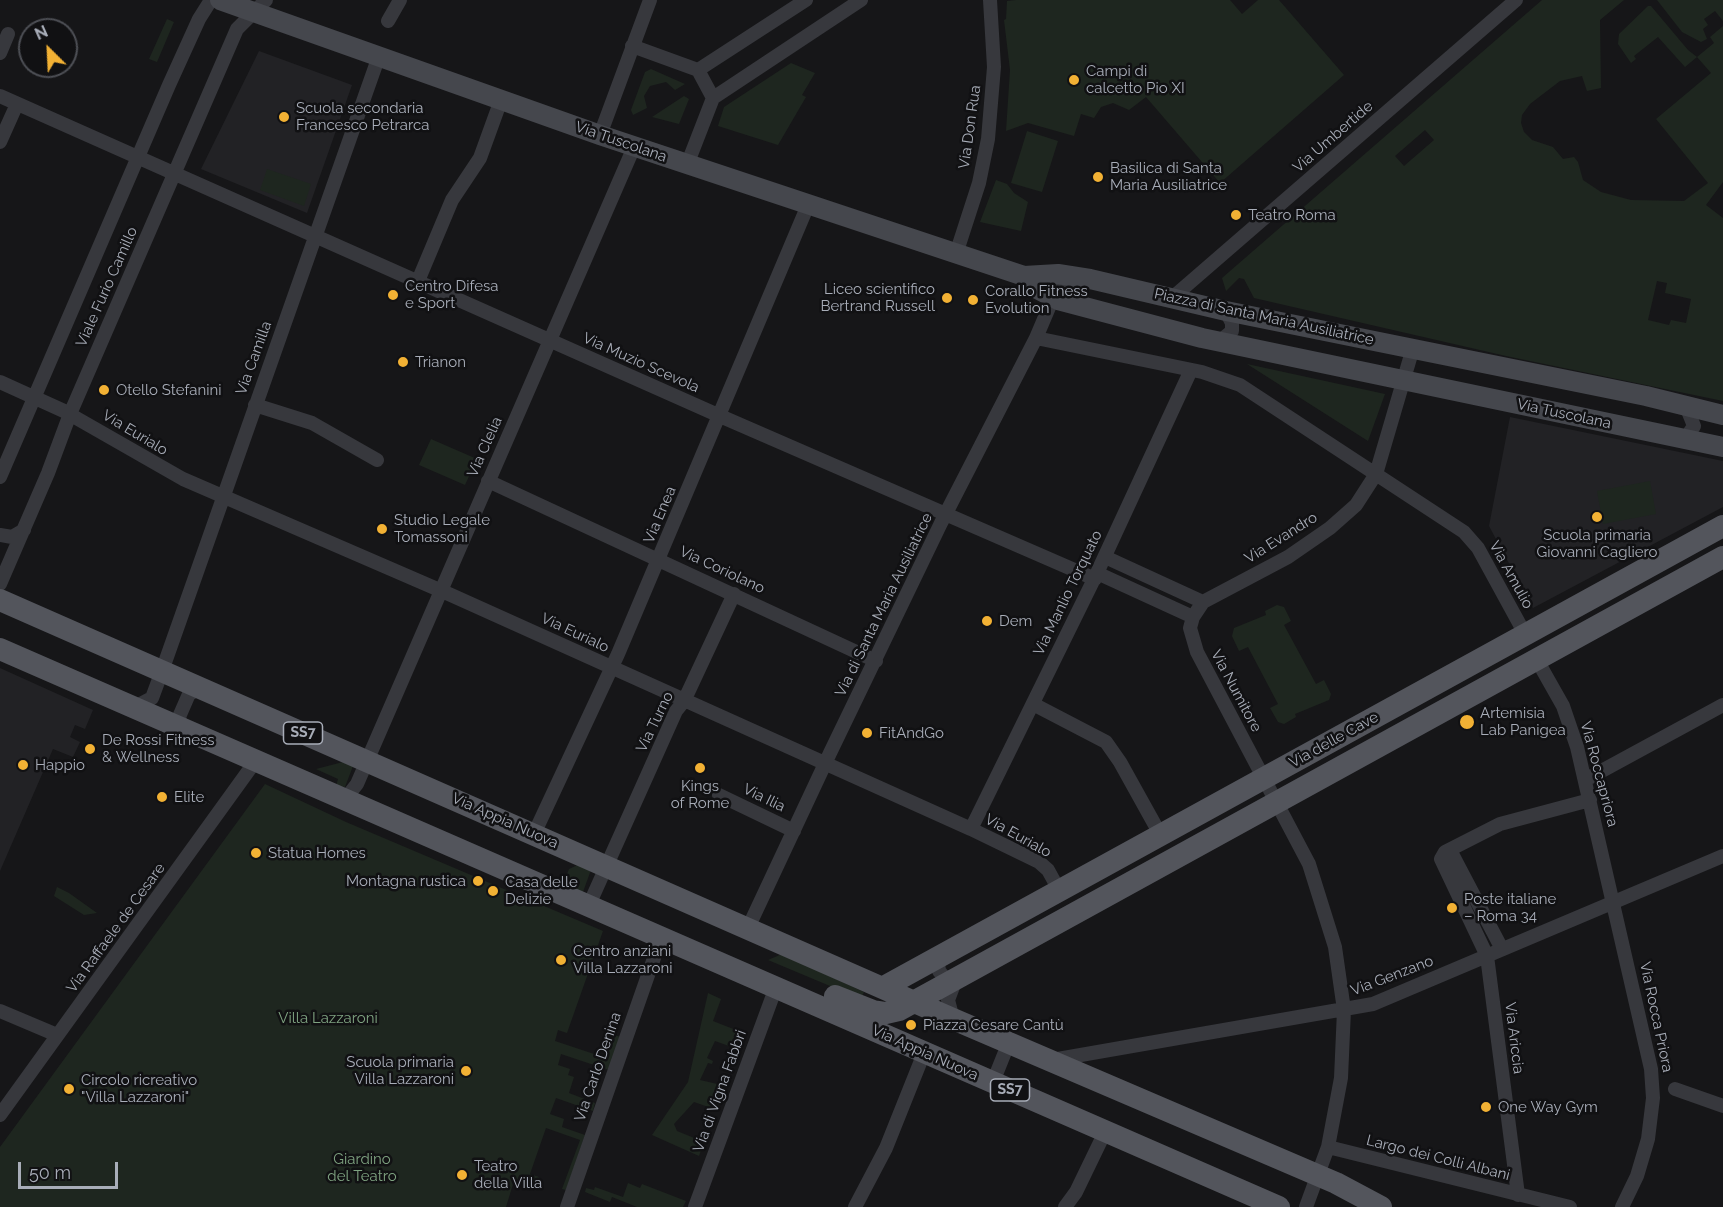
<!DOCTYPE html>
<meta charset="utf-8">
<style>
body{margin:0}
#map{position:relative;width:1723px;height:1207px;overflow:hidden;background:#161618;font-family:Raleway,sans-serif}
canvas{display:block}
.north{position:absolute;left:18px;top:18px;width:60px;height:60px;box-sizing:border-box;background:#111113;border:2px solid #4d4f55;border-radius:50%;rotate:336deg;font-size:16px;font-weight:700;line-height:24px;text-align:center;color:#a8adb8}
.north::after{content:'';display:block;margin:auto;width:21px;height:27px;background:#f2b134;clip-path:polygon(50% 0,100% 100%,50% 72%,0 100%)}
.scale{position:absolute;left:18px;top:1162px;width:100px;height:27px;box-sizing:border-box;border:3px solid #a8adb8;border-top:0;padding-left:8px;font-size:18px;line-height:21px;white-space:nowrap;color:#a8adb8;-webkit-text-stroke:4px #111113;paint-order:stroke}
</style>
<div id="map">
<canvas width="1723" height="1207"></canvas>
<div class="north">N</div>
<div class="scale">50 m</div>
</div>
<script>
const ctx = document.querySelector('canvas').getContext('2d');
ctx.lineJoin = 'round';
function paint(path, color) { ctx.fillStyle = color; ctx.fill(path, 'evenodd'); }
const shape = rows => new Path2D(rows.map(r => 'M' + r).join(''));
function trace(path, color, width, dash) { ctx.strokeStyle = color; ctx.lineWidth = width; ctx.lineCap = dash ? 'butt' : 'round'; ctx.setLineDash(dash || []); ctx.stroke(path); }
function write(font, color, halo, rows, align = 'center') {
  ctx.font = font + ' Raleway,sans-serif'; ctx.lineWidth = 5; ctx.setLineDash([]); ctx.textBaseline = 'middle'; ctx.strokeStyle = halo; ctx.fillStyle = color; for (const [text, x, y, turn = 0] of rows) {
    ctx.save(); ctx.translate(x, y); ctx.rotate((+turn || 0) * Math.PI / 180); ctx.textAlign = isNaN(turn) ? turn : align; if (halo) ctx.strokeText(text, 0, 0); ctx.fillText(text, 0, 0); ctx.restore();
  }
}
const built = shape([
 [259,51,352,85,307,213,201,169],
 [1510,417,1723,461,1723,507,1533,608,1489,526],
 [0,668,93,710,85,729,75,725,70,737,80,742,73,757,53,749,0,871]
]);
const green = shape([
 [1016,0,1230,0,1242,14,1258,0,1279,0,1344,75,1220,183,1146,97,1129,110,1113,103,1101,107,1094,118,1081,114,1074,136,1028,123,1006,131,1010,70,1004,20,1006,19,1007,1],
 [1542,0,1624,0,1600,20,1601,88,1587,91,1582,76,1560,81,1530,104,1522,115,1521,123,1524,132,1532,140,1553,147,1563,159,1574,157,1578,162,1583,180,1601,192,1631,200,1684,201,1708,183,1656,119,1711,73,1697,57,1685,67,1658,37,1634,56,1636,59,1631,63,1618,44,1619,34,1648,6,1651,6,1688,50,1697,57,1714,43,1710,37,1723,26,1723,182,1706,205,1723,218,1723,401,1506,356,1254,298,1244,279,1239,278,1226,291,1222,278],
 [1425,130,1434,140,1404,166,1395,156],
 [1657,281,1667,283,1665,293,1691,299,1686,323,1671,320,1669,325,1648,320],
 [1657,0,1723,0,1723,21,1715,11,1704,19,1708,25,1703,29,1707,39,1701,42,1682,32],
 [167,19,174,22,157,62,149,59],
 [791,63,815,73,802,95,806,97,778,145,718,126,724,107],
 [651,69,685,84,675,90,666,82,650,86,644,96,647,108,633,115,631,110,645,72],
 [684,96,689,99,679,124,652,117],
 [1027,131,1058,141,1042,192,1011,183],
 [267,169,311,184,304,206,260,190],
 [996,180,1007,184,1014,193,1028,202,1021,231,980,222],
 [1247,364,1385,394,1368,441],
 [431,439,477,459,465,485,419,465],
 [1650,481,1656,514,1603,524,1597,491],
 [1277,605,1284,607,1291,621,1284,625,1316,684,1324,680,1331,694,1329,700,1295,714,1296,717,1284,724,1278,722,1270,708,1278,704,1248,647,1239,651,1232,636,1234,628,1266,615,1265,611],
 [343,762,353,766,345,787,336,786,338,779,316,769],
 [265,784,346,822,603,931,567,1033,558,1030,555,1041,603,1057,611,1034,621,1037,609,1070,561,1054,558,1065,570,1069,568,1075,574,1077,569,1093,595,1103,593,1111,556,1098,550,1114,564,1119,562,1127,585,1135,566,1190,562,1189,580,1140,546,1128,530,1174,539,1177,536,1188,514,1181,506,1207,0,1207,0,1147],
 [582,863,592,867,583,892,571,887,567,874,569,869],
 [57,887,69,893,97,913,84,915,54,896],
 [782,954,864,992,861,999,768,960],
 [708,993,721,999,713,1021,746,1034,740,1050,715,1041,707,1058,713,1061,712,1064,708,1063,700,1080,726,1086,717,1110,694,1102,674,1124,677,1131,704,1142,699,1156,652,1135,688,1082],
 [628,1183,640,1188,642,1184,686,1201,683,1207,637,1207,612,1197,610,1202,585,1192,586,1188,594,1190,595,1187,623,1197]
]);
const street = shape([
 [388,21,400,0],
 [632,46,698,70,713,98,687,165],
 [0,53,8,34],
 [698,70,806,0],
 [0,96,720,416,1095,579],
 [713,98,861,0],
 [600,135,650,0],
 [0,142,17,104],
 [956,254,979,183,988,139,994,67,990,0],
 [418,281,452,200,480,158,501,100],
 [1172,298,1516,0],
 [1036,338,1202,372,1240,385,1464,532,1478,548,1525,634],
 [1219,342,1232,331,1232,323,1226,311],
 [0,382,64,411,183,479,451,595,971,829,1039,862,1048,870,1059,890],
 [255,405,312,423,377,460],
 [1681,438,1688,435,1694,426,1686,406],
 [0,477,169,85,199,19,211,0],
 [488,481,876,661],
 [0,535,12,537,24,530],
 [1105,557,1203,602],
 [1097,573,1193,617],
 [0,584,48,473,70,414,237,29,266,0],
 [1537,660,1563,706,1577,747,1651,1069,1653,1098,1648,1139,1637,1176,1622,1207],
 [1033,704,1106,742,1120,762,1160,834],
 [135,707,152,698,162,671,379,56],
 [182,728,179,717,189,694,200,688],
 [1585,780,1723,705],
 [719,795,794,831],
 [346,798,357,784,634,147],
 [971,829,1097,573,1191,370],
 [534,834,618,654,808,205],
 [1450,850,1502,949],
 [589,905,676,711,684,701,734,594],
 [748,928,830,753,941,523,1036,338,1053,298,1065,285,1081,278],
 [944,955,938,962,939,971,944,977,956,979,948,1000,953,1019],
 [0,1011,57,1035],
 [1052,1060,1373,1004,1723,856],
 [993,1082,1009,1042],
 [1675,1089,1723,1106],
 [0,1115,257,759],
 [1328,1147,1570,1207],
 [1518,1195,1487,956,1441,859,1445,852,1500,824,1590,800],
 [567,1207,661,938],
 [695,1207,776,987],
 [855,1207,886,1148,924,1053],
 [1065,1207,1076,1192,1105,1132],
 [1306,1207,1328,1147,1341,1078,1344,1010,1335,947,1309,864,1197,652,1190,628,1193,617,1203,602,1288,557,1330,528,1356,505,1376,474,1413,348]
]);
const secondary = shape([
 [220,0,600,135,1024,276,1058,274,1090,279,1226,311,1646,396,1723,415],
 [1024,276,1037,289,1058,300,1202,338,1723,447]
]);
const primary = shape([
 [0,600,953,1019,1336,1183,1381,1207],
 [0,649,1279,1207],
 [884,987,1723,526],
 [835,996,873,1011,886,1013,899,1010,1723,557]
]);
const markers = [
 [1074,80,6,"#f2b134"],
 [284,117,6,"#f2b134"],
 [1098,177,6,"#f2b134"],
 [1236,215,6,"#f2b134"],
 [393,295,6,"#f2b134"],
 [947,298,6,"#f2b134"],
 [973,300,6,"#f2b134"],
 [403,362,6,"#f2b134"],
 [104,390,6,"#f2b134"],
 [1597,517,6,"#f2b134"],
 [382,529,6,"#f2b134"],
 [987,621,6,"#f2b134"],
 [1467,722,8,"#f2b134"],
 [867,733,6,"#f2b134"],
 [90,749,6,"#f2b134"],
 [23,765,6,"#f2b134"],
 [700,768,6,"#f2b134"],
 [162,797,6,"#f2b134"],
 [256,853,6,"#f2b134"],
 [478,881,6,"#f2b134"],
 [493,891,6,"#f2b134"],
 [1452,908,6,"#f2b134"],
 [561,960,6,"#f2b134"],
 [911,1025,6,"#f2b134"],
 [466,1071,6,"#f2b134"],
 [69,1089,6,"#f2b134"],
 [1486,1107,6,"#f2b134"],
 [462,1175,6,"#f2b134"]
];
const shields = [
 [303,733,39],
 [1010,1090,39]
];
const shieldNames = [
 ["SS7",303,733],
 ["SS7",1010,1090]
];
const poiNames = [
 ["Campi di",1086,71],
 ["calcetto Pio XI",1086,88],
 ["Scuola secondaria",296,108],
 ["Francesco Petrarca",296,125],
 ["Basilica di Santa",1110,168],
 ["Maria Ausiliatrice",1110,185],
 ["Teatro Roma",1248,215],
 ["Centro Difesa",405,286],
 ["e Sport",405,303],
 ["Liceo scientifico",935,289,"right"],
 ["Bertrand Russell",935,306,"right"],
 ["Corallo Fitness",985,291],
 ["Evolution",985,308],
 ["Trianon",415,362],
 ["Otello Stefanini",116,390],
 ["Studio Legale",394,520],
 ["Tomassoni",394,537],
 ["Scuola primaria",1597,535,"center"],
 ["Giovanni Cagliero",1597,552,"center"],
 ["Dem",999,621],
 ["Artemisia",1480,713],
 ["Lab Panigea",1480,730],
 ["FitAndGo",879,733],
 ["De Rossi Fitness",102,740],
 ["& Wellness",102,757],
 ["Happio",35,765],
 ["Kings",700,786,"center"],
 ["of Rome",700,803,"center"],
 ["Elite",174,797],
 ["Statua Homes",268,853],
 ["Montagna rustica",466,881,"right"],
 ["Casa delle",505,882],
 ["Delizie",505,899],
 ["Poste italiane",1464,899],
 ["– Roma 34",1464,916],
 ["Centro anziani",573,951],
 ["Villa Lazzaroni",573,968],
 ["Piazza Cesare Cantù",923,1025],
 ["Scuola primaria",454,1062,"right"],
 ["Villa Lazzaroni",454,1079,"right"],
 ["Circolo ricreativo",81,1080],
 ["\"Villa Lazzaroni\"",81,1097],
 ["One Way Gym",1498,1107],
 ["Teatro",474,1166],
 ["della Villa",474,1183]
];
const streetNames = [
 ["Via Don Rua",970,127,-82],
 ["Via Umbertide",1333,137,-41],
 ["Via Tuscolana",621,142,19],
 ["Viale Furio Camillo",107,287,-66],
 ["Piazza di Santa Maria Ausiliatrice",1264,317,12],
 ["Via Camilla",254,358,-70],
 ["Via Muzio Scevola",641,363,24],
 ["Via Tuscolana",1564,414,12],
 ["Via Eurialo",135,433,31],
 ["Via Clelia",485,447,-66],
 ["Via Enea",660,515,-67],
 ["Via Evandro",1281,538,-32],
 ["Via Coriolano",722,570,25],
 ["Via Amulio",1511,575,61],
 ["Via Manlio Torquato",1068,593,-64],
 ["Via di Santa Maria Ausiliatrice",884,605,-64],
 ["Via Eurialo",575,633,25],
 ["Via Numitore",1236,691,62],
 ["Via Turno",655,722,-64],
 ["Via delle Cave",1334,740,-29],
 ["Via Roccapriora",1599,774,75],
 ["Via Ilia",764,798,26],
 ["Via Appia Nuova",505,821,24],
 ["Via Eurialo",1018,836,29],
 ["Via Raffaele de Cesare",116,928,-54],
 ["Via Genzano",1392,976,-21],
 ["Via Rocca Priora",1656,1017,78],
 ["Via Ariccia",1514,1038,83],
 ["Via Appia Nuova",925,1053,24],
 ["Via Carlo Denina",598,1067,-71],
 ["Via di Vigna Fabbri",720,1091,-70],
 ["Largo dei Colli Albani",1438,1158,14]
];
const parkNames = [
 ["Villa Lazzaroni",328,1018],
 ["Giardino",362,1159],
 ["del Teatro",362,1176]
];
paint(built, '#222225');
paint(green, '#1e261f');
trace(street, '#37383d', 14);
trace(secondary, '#45474d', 20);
trace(primary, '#53555c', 22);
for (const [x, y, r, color] of markers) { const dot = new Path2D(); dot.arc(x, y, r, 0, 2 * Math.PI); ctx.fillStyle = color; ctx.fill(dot); trace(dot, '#111113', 2); }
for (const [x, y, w] of shields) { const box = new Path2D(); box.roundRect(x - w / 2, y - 11, w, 22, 4.5); ctx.fillStyle = '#111113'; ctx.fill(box); trace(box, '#a8adb8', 1.5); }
write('bold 14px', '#a8adb8', null, shieldNames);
write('15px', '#a8adb8', '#111113', poiNames, 'left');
write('15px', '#a8adb8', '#111113', streetNames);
write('15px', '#7fa381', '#111113', parkNames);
</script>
